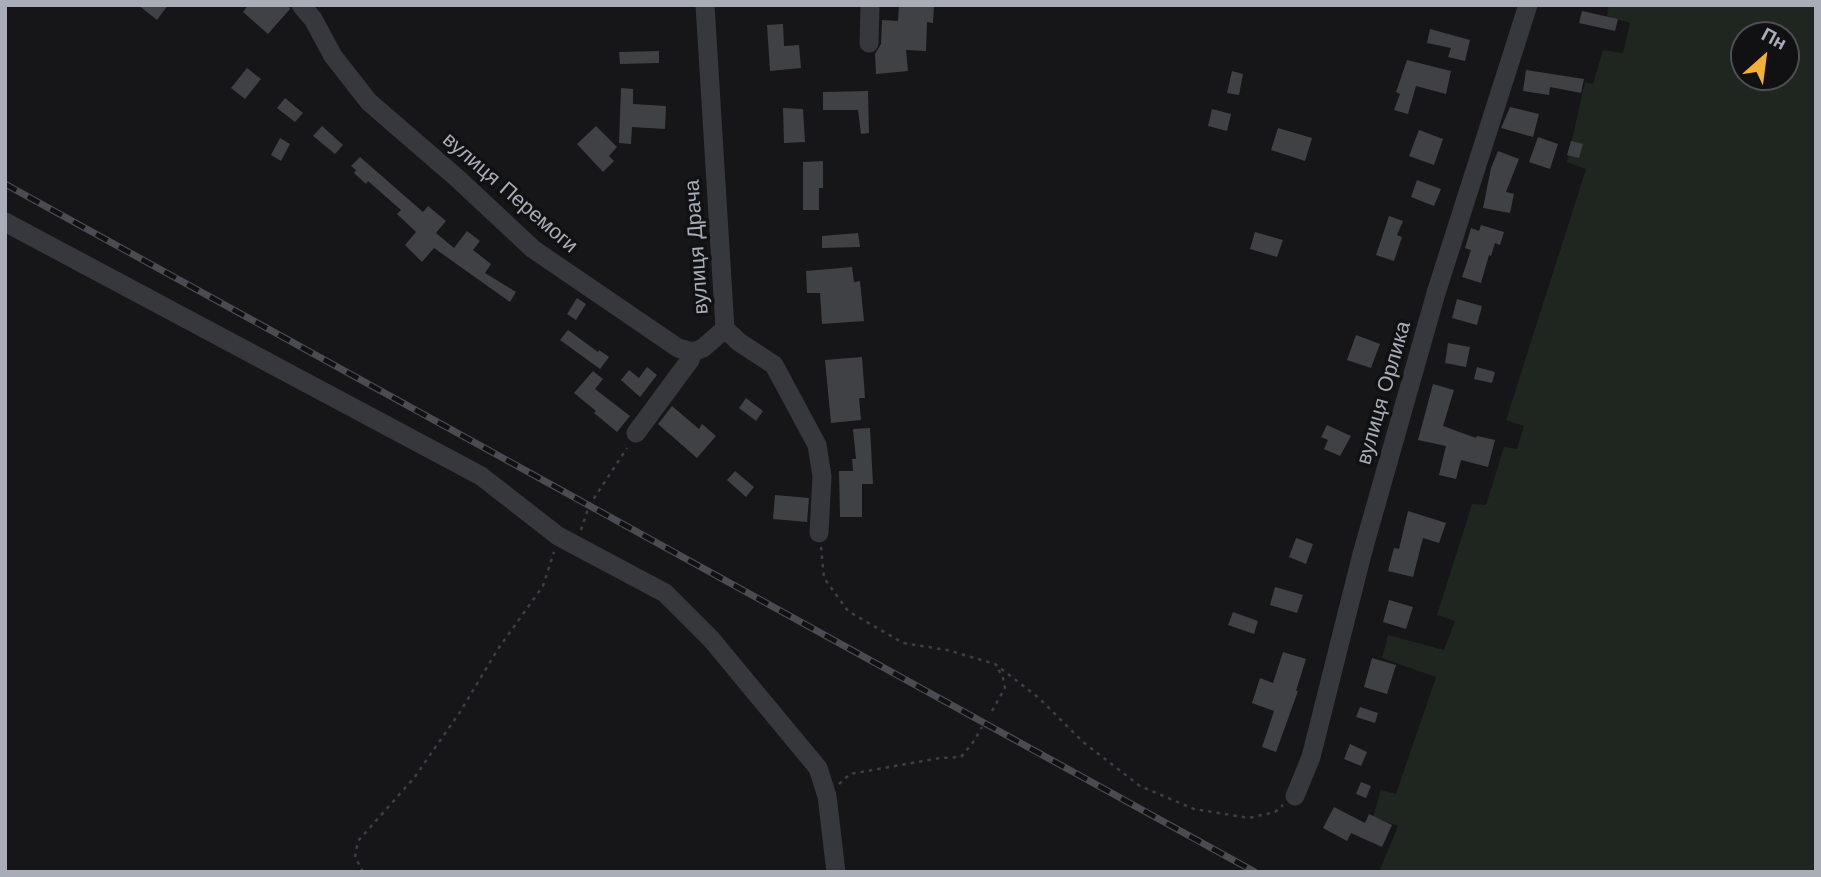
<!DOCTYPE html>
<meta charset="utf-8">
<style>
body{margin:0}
#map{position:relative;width:1821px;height:877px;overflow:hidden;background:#161618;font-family:"Work Sans",sans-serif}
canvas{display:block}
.frame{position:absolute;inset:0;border:7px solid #a8adb8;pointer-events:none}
.north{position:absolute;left:1730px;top:21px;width:70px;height:70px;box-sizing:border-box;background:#111113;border:2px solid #4d4f55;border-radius:50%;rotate:28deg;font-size:19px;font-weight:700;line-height:28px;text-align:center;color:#a8adb8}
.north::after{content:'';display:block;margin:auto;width:24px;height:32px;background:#f2b134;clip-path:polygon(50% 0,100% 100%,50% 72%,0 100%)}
</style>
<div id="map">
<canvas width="1821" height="877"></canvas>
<div class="frame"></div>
<div class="north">Пн</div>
</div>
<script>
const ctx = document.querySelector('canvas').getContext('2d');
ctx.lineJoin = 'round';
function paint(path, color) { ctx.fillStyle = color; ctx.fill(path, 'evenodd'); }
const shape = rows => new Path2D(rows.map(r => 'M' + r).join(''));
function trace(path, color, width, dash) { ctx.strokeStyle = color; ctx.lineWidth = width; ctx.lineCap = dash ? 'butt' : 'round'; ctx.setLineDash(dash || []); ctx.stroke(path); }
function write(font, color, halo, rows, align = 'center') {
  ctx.font = font + ' "Work Sans",sans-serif'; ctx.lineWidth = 7; ctx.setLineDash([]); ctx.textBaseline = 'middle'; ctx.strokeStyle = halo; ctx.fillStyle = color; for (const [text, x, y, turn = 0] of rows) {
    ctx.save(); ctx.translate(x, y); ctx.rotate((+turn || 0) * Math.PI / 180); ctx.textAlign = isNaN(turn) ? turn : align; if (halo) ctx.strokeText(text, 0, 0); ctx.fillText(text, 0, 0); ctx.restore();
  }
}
const green = shape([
 [1609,5,1816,5,1816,872,1379,872,1398,826,1373,817,1381,790,1396,794,1436,677,1382,658,1388,635,1444,650,1455,621,1437,615,1472,504,1486,505,1504,447,1517,449,1524,426,1506,420,1586,169,1567,162,1585,82,1593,84,1603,50,1623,53,1630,23,1607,16],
 [1744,35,1786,35,1786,77,1744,77]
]);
const building = shape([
 [138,5,168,5,157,20],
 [248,5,289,5,290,9,268,34,243,12],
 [899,5,934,5,933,23,927,22,926,51,906,50,908,71,876,74,875,54,881,44,882,20,898,21],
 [1582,11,1618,19,1615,31,1579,23],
 [783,24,784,46,799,45,801,68,770,71,767,25],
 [1430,29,1470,40,1465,61,1448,57,1451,48,1427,43],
 [659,51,659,63,620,64,619,52],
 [1407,60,1451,71,1446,94,1416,86,1408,114,1394,110,1400,94,1396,92],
 [247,68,261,79,245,99,231,88],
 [1526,70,1584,79,1581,93,1550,87,1549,95,1523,91],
 [1232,71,1243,74,1239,95,1227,93],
 [621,88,633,89,633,104,666,106,665,129,632,127,631,144,619,143],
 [868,91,869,133,861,134,858,110,823,110,823,92],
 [285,98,303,113,295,122,277,108],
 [1510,107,1539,114,1533,137,1501,128],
 [783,108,803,109,805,142,784,143],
 [1212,109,1231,114,1227,131,1208,126],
 [322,126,343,145,335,154,313,136],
 [596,126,617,147,609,156,614,161,603,172,577,144],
 [1278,128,1312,138,1305,161,1271,150],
 [1419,130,1443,139,1434,165,1409,156],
 [1538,137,1558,144,1550,169,1529,162],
 [280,138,290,144,281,161,271,155],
 [1571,141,1583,144,1579,158,1567,155],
 [461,143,475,154,466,165,452,154],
 [1498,151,1519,159,1506,192,1514,194,1510,213,1483,208,1491,168],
 [360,157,423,212,428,206,446,221,436,233,454,248,467,231,480,241,473,250,491,264,485,273,516,292,510,302,434,248,422,262,405,245,416,232,397,214,401,210,368,181,366,184,354,173,356,170,351,166],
 [823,161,823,188,819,188,819,210,803,210,803,162],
 [1417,180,1441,189,1434,206,1411,197],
 [1389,216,1403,221,1397,235,1402,237,1394,261,1376,255],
 [1481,225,1504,232,1500,245,1495,243,1491,256,1489,255,1481,283,1462,277,1471,250,1465,248,1471,228,1479,231],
 [1255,232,1283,240,1277,257,1250,249],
 [858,233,860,247,822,248,822,236],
 [852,267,854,282,860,281,864,321,822,324,820,293,807,293,806,271],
 [577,298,586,304,576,320,567,314],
 [1457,299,1482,306,1477,325,1452,318],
 [568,330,598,352,599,350,609,357,600,369,560,340],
 [1356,335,1380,344,1371,368,1347,360],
 [1448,343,1470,347,1466,367,1445,363],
 [862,357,865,398,859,398,861,420,831,423,825,360],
 [647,367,657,375,640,397,621,380,629,370,639,378],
 [1477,367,1495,372,1492,383,1474,379],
 [593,371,603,379,595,389,630,416,617,432,594,413,596,411,574,393],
 [1433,384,1454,390,1443,426,1476,438,1477,436,1495,440,1488,467,1461,460,1456,479,1439,475,1446,446,1418,440],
 [746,398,763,411,756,421,739,408],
 [672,406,699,429,702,424,716,436,697,458,658,424],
 [1327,425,1351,436,1340,456,1324,449,1328,440,1321,437],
 [870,428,873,484,862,484,862,517,840,517,839,471,853,471,852,459,856,459,853,429],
 [735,471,754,487,746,497,727,480],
 [775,495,809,498,807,522,773,519],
 [1408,511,1446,523,1439,543,1423,538,1413,577,1388,571,1394,548,1399,549],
 [1296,538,1313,544,1306,564,1289,557],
 [1275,587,1303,595,1297,613,1270,605],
 [1389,600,1413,607,1406,629,1383,622],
 [1233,612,1258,621,1254,634,1228,625],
 [1283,652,1306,659,1296,691,1298,691,1276,752,1262,747,1274,711,1252,703,1260,678,1273,683],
 [1372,658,1396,665,1387,694,1364,687],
 [1360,707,1378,713,1375,723,1356,717],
 [1350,744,1367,752,1361,766,1344,759],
 [1361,782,1371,786,1366,798,1356,794],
 [1334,807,1365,823,1369,814,1392,825,1382,847,1351,833,1347,841,1323,828]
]);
const path = shape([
 [581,530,589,506,627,448],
 [821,547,824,578,848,611,903,643,947,650,995,664,1039,698,1083,742,1140,786,1194,809,1249,818,1275,812,1283,805],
 [992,711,1005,688,1003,678,997,667],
 [839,784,850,774,940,758,961,757,974,741,982,727],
 [363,872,355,857,358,841,414,778,460,712,498,649,543,586,554,552]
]);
const minor = shape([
 [301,5,313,19,333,56,369,102,457,178,533,249,678,348,693,352,703,348,725,329],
 [705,5,725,329,739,342,774,365,817,445,822,476,819,533],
 [869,43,870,5],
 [5,222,481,476,558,536,665,593,711,639,818,768,827,796,836,872],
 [636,433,690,360,693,352],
 [1295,796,1311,757,1362,554,1436,293,1528,5]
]);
const rail = shape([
 [5,184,1255,872]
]);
const streetNames = [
 ["вулиця Перемоги",510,193,41],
 ["вулиця Драча",697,247,-94],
 ["вулиця Орлика",1384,393,-74]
];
paint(green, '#1e261f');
paint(building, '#404145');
trace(path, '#3d3f44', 2.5, [3.5, 5]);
trace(minor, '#37383d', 19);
trace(rail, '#4a4c52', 7);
trace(rail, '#111113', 4.5, [13]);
write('21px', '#a8adb8', '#111113', streetNames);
</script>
